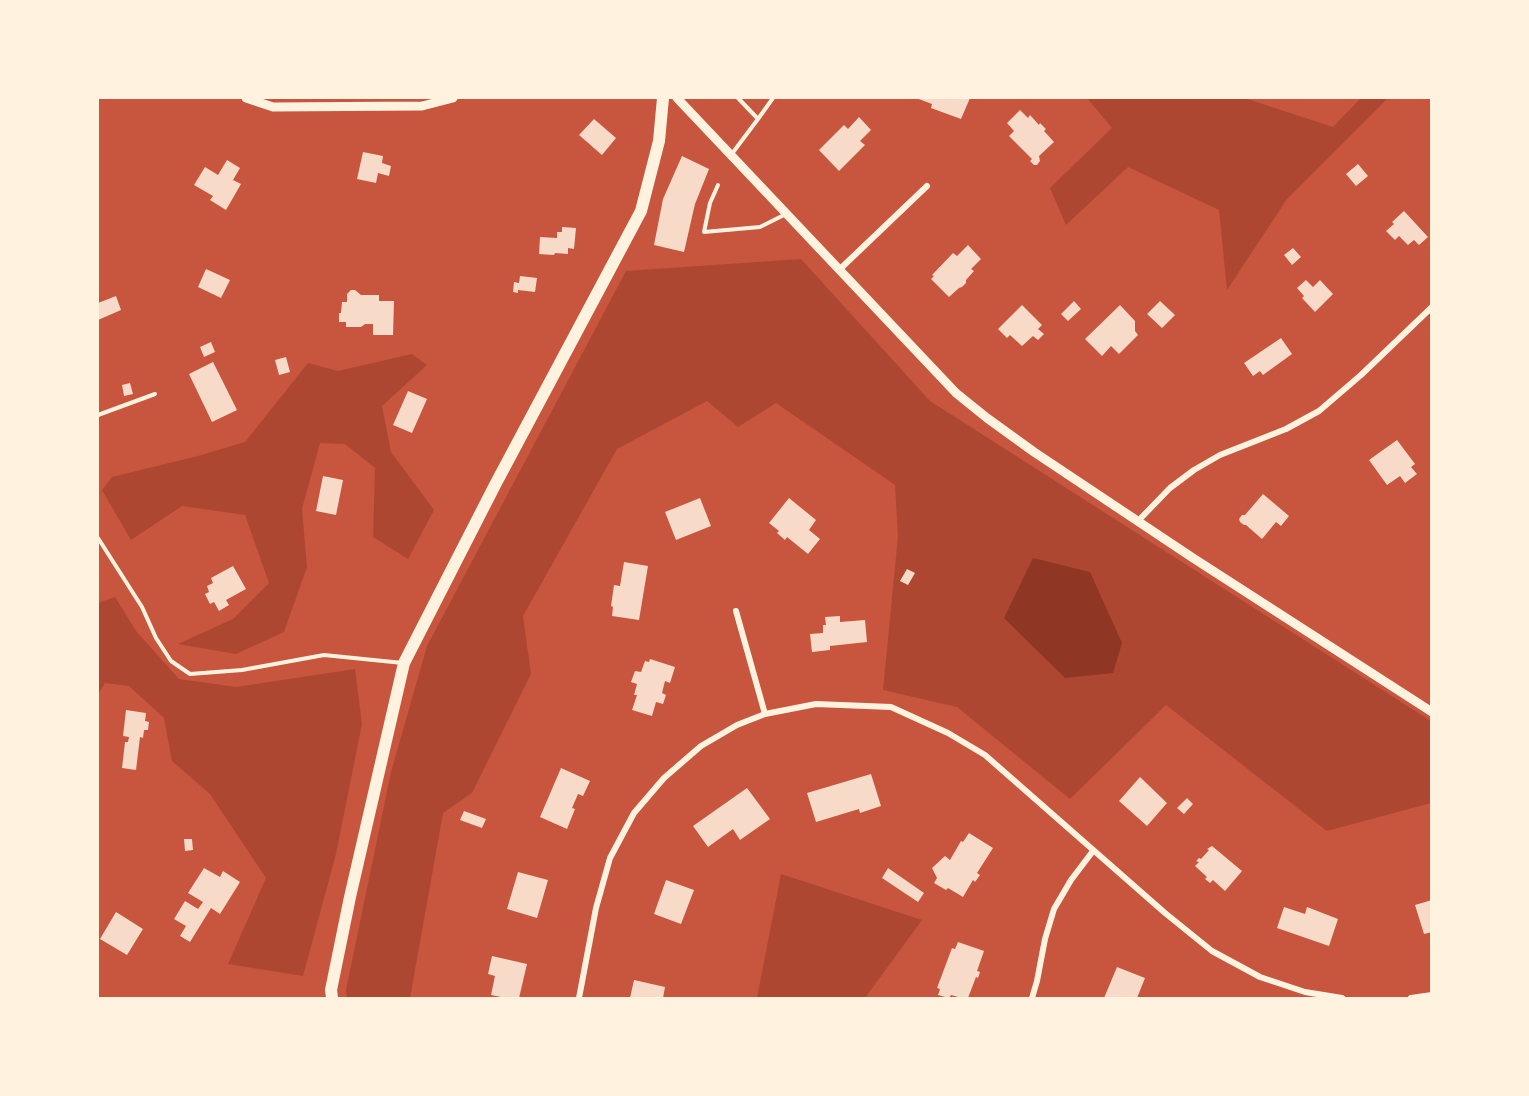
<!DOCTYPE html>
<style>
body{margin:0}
#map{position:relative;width:1529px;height:1096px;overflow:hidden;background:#c8553d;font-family:Manrope,sans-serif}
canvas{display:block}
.frame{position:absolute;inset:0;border:99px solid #fff3e0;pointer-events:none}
</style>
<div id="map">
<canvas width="1529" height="1096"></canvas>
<div class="frame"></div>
</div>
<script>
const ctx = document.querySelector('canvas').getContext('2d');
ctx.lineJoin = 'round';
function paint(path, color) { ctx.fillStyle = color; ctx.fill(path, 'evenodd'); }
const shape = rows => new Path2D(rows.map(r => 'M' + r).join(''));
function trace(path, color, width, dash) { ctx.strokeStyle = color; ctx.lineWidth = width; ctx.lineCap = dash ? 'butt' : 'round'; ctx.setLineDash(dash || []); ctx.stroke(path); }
const green = shape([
 [1087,98,1244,98,1333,127,1361,98,1388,98,1287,199,1227,290,1219,210,1128,167,1066,225,1050,188,1112,128],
 [801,259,930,401,1431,721,1431,803,1327,831,1166,705,1070,799,957,707,883,690,898,536,895,485,776,403,738,427,707,401,617,449,523,616,531,674,472,793,443,813,410,998,347,998,346,990,391,772,427,646,626,271],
 [412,354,427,365,382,406,391,452,434,510,408,559,373,537,375,468,345,444,320,443,302,509,307,567,284,632,236,654,178,644,233,619,269,583,245,515,182,506,131,540,102,490,112,477,198,456,245,442,308,363,338,371],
 [115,597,136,631,179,679,236,687,355,669,362,724,336,854,303,976,228,964,266,878,210,794,172,761,164,718,129,686,105,683,98,694,98,603],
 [781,874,922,920,865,998,757,998]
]);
const water = shape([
 [1033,558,1090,572,1122,643,1113,673,1065,678,1004,618]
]);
const building = shape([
 [916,98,970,98,961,119,931,108,932,104],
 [1020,110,1028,118,1030,115,1039,125,1040,123,1046,129,1044,131,1054,142,1039,156,1040,161,1037,165,1034,165,1030,161,1032,159,1009,136,1014,131,1007,123],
 [859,117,871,130,860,141,865,145,839,171,819,150,844,125,848,129],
 [594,119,616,138,602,155,579,135],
 [363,152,383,156,382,163,391,166,389,176,378,173,376,183,357,179],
 [682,156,709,169,695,204,684,252,654,245,663,199],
 [227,160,240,168,233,180,241,184,226,210,210,200,213,196,194,185,205,167,218,175],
 [1358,164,1368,176,1356,186,1346,174],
 [1404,211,1428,237,1419,245,1414,240,1408,245,1399,236,1395,240,1386,231,1394,224,1392,222],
 [562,227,576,228,574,249,568,248,568,254,555,253,554,255,539,254,540,237,557,238,557,232,562,232],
 [968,245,981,259,971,269,974,271,966,280,966,283,962,287,959,288,949,297,931,279,934,276,932,275,953,253,957,256],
 [1293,248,1301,257,1292,265,1284,255],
 [206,269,230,280,221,298,198,287],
 [520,276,537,278,535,292,518,290,518,293,513,292,514,282,519,283],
 [1306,280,1313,287,1320,280,1333,294,1315,312,1302,298,1304,296,1297,288],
 [351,290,355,290,361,295,379,295,379,301,394,301,393,335,373,335,373,324,365,324,361,327,346,327,346,322,339,322,339,313,341,313,342,302,347,302,347,294],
 [116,296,121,310,98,320,98,303],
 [1074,301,1081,309,1068,321,1061,314],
 [1160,301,1175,315,1162,328,1147,314],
 [1022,305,1042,325,1038,329,1044,334,1038,340,1033,336,1022,346,1010,335,1007,338,998,329],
 [1120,305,1135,321,1135,331,1138,335,1119,354,1111,346,1102,356,1085,339],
 [1281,338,1292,354,1263,375,1260,371,1253,376,1244,363],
 [211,342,215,352,204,357,200,347],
 [286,357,290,372,279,375,275,360],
 [213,362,237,410,212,422,189,374],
 [130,383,133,394,124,396,122,385],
 [408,391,427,399,412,433,393,425],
 [1397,440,1415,464,1411,467,1417,474,1405,483,1400,476,1387,485,1369,460],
 [323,476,343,480,336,515,316,511],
 [1263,494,1289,516,1281,526,1276,522,1262,539,1246,525,1244,525,1240,522,1239,519,1242,515,1245,515],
 [700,498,711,526,676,540,665,512],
 [789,498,816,520,809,530,820,539,808,554,787,537,785,540,777,533,779,531,769,523],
 [624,562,648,566,639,620,612,616,613,607,611,606,614,585,620,586],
 [233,566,246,589,226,600,229,605,219,611,214,602,210,604,205,594,209,592,207,586,213,583,211,578],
 [907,569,915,573,908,585,900,581],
 [840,616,840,622,865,620,867,642,830,646,830,650,812,652,810,634,823,633,823,625,826,625,825,617],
 [650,659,675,667,670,683,665,681,662,693,666,695,663,704,656,702,652,716,632,710,637,695,634,695,637,684,631,682,635,671,641,672,645,661,649,662],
 [126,710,146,713,145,721,149,722,148,730,144,730,143,738,140,737,136,770,122,768,125,742,128,742,129,737,123,736],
 [561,768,590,781,583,796,578,794,572,808,575,809,567,829,540,817],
 [871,774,881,806,860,813,859,809,816,822,807,793],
 [1140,777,1167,803,1147,826,1119,801],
 [747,788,770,819,740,840,733,829,708,847,693,826],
 [1187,798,1193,804,1184,814,1177,808],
 [464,811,486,819,482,828,460,820],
 [969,833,993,848,977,873,980,875,975,882,973,880,963,897,948,888,946,890,934,883,937,878,932,868,945,856,950,860,961,841,963,842],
 [184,839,192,839,193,850,185,851],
 [1212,846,1242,871,1225,891,1213,880,1210,883,1205,879,1207,877,1195,866,1199,862,1196,861,1199,858,1201,859,1209,850,1207,849],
 [204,868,220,877,223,871,240,882,220,914,211,908,190,942,180,936,186,926,174,919,185,901,198,909,203,902,188,893],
 [888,868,924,893,918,902,882,878],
 [518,872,548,880,537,918,507,909],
 [666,880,694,890,681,924,654,914],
 [1432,900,1432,932,1424,934,1415,905],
 [1284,907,1305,914,1307,907,1338,919,1329,946,1277,928],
 [116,912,143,929,127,955,100,939],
 [958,942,984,951,977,971,980,972,978,978,976,977,968,998,962,998,951,995,949,998,938,995,940,989,937,988,952,948,955,949],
 [492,956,527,964,519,998,506,998,491,995,495,976,488,974],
 [1117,967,1145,978,1137,998,1104,998],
 [634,980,665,987,663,998,630,998]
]);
const service = shape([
 [758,119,773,98],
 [731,155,758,119,738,98],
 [718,185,710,203,704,232,760,227,786,214],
 [98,415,155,394],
 [98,538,142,607,156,638,171,661,190,674,242,670,324,655,403,663]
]);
const minor = shape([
 [839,270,927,186],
 [1138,521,1170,488,1194,470,1220,455,1286,429,1319,411,1361,375,1432,307],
 [736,611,765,714],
 [579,998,596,908,610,858,634,813,664,778,701,746,737,725,765,714,816,704,891,707,948,733,985,755,1165,913,1212,951,1260,977,1305,992,1342,998],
 [1032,998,1037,981,1045,939,1054,909,1071,880,1093,851],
 [1411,998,1432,995]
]);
const tertiary = shape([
 [246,98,273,107,422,106,453,98],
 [677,98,956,393,987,418,1034,452,1193,558,1432,712]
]);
const primary = shape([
 [332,998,331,990,350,897,404,663,495,485,641,211,659,141,663,98]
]);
paint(green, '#ae4732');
paint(water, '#8f3625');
paint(building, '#f7dbc8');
trace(service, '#fff3e0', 4);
trace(minor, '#fff3e0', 6);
trace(tertiary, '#fff3e0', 9);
trace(primary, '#fff3e0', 12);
</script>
